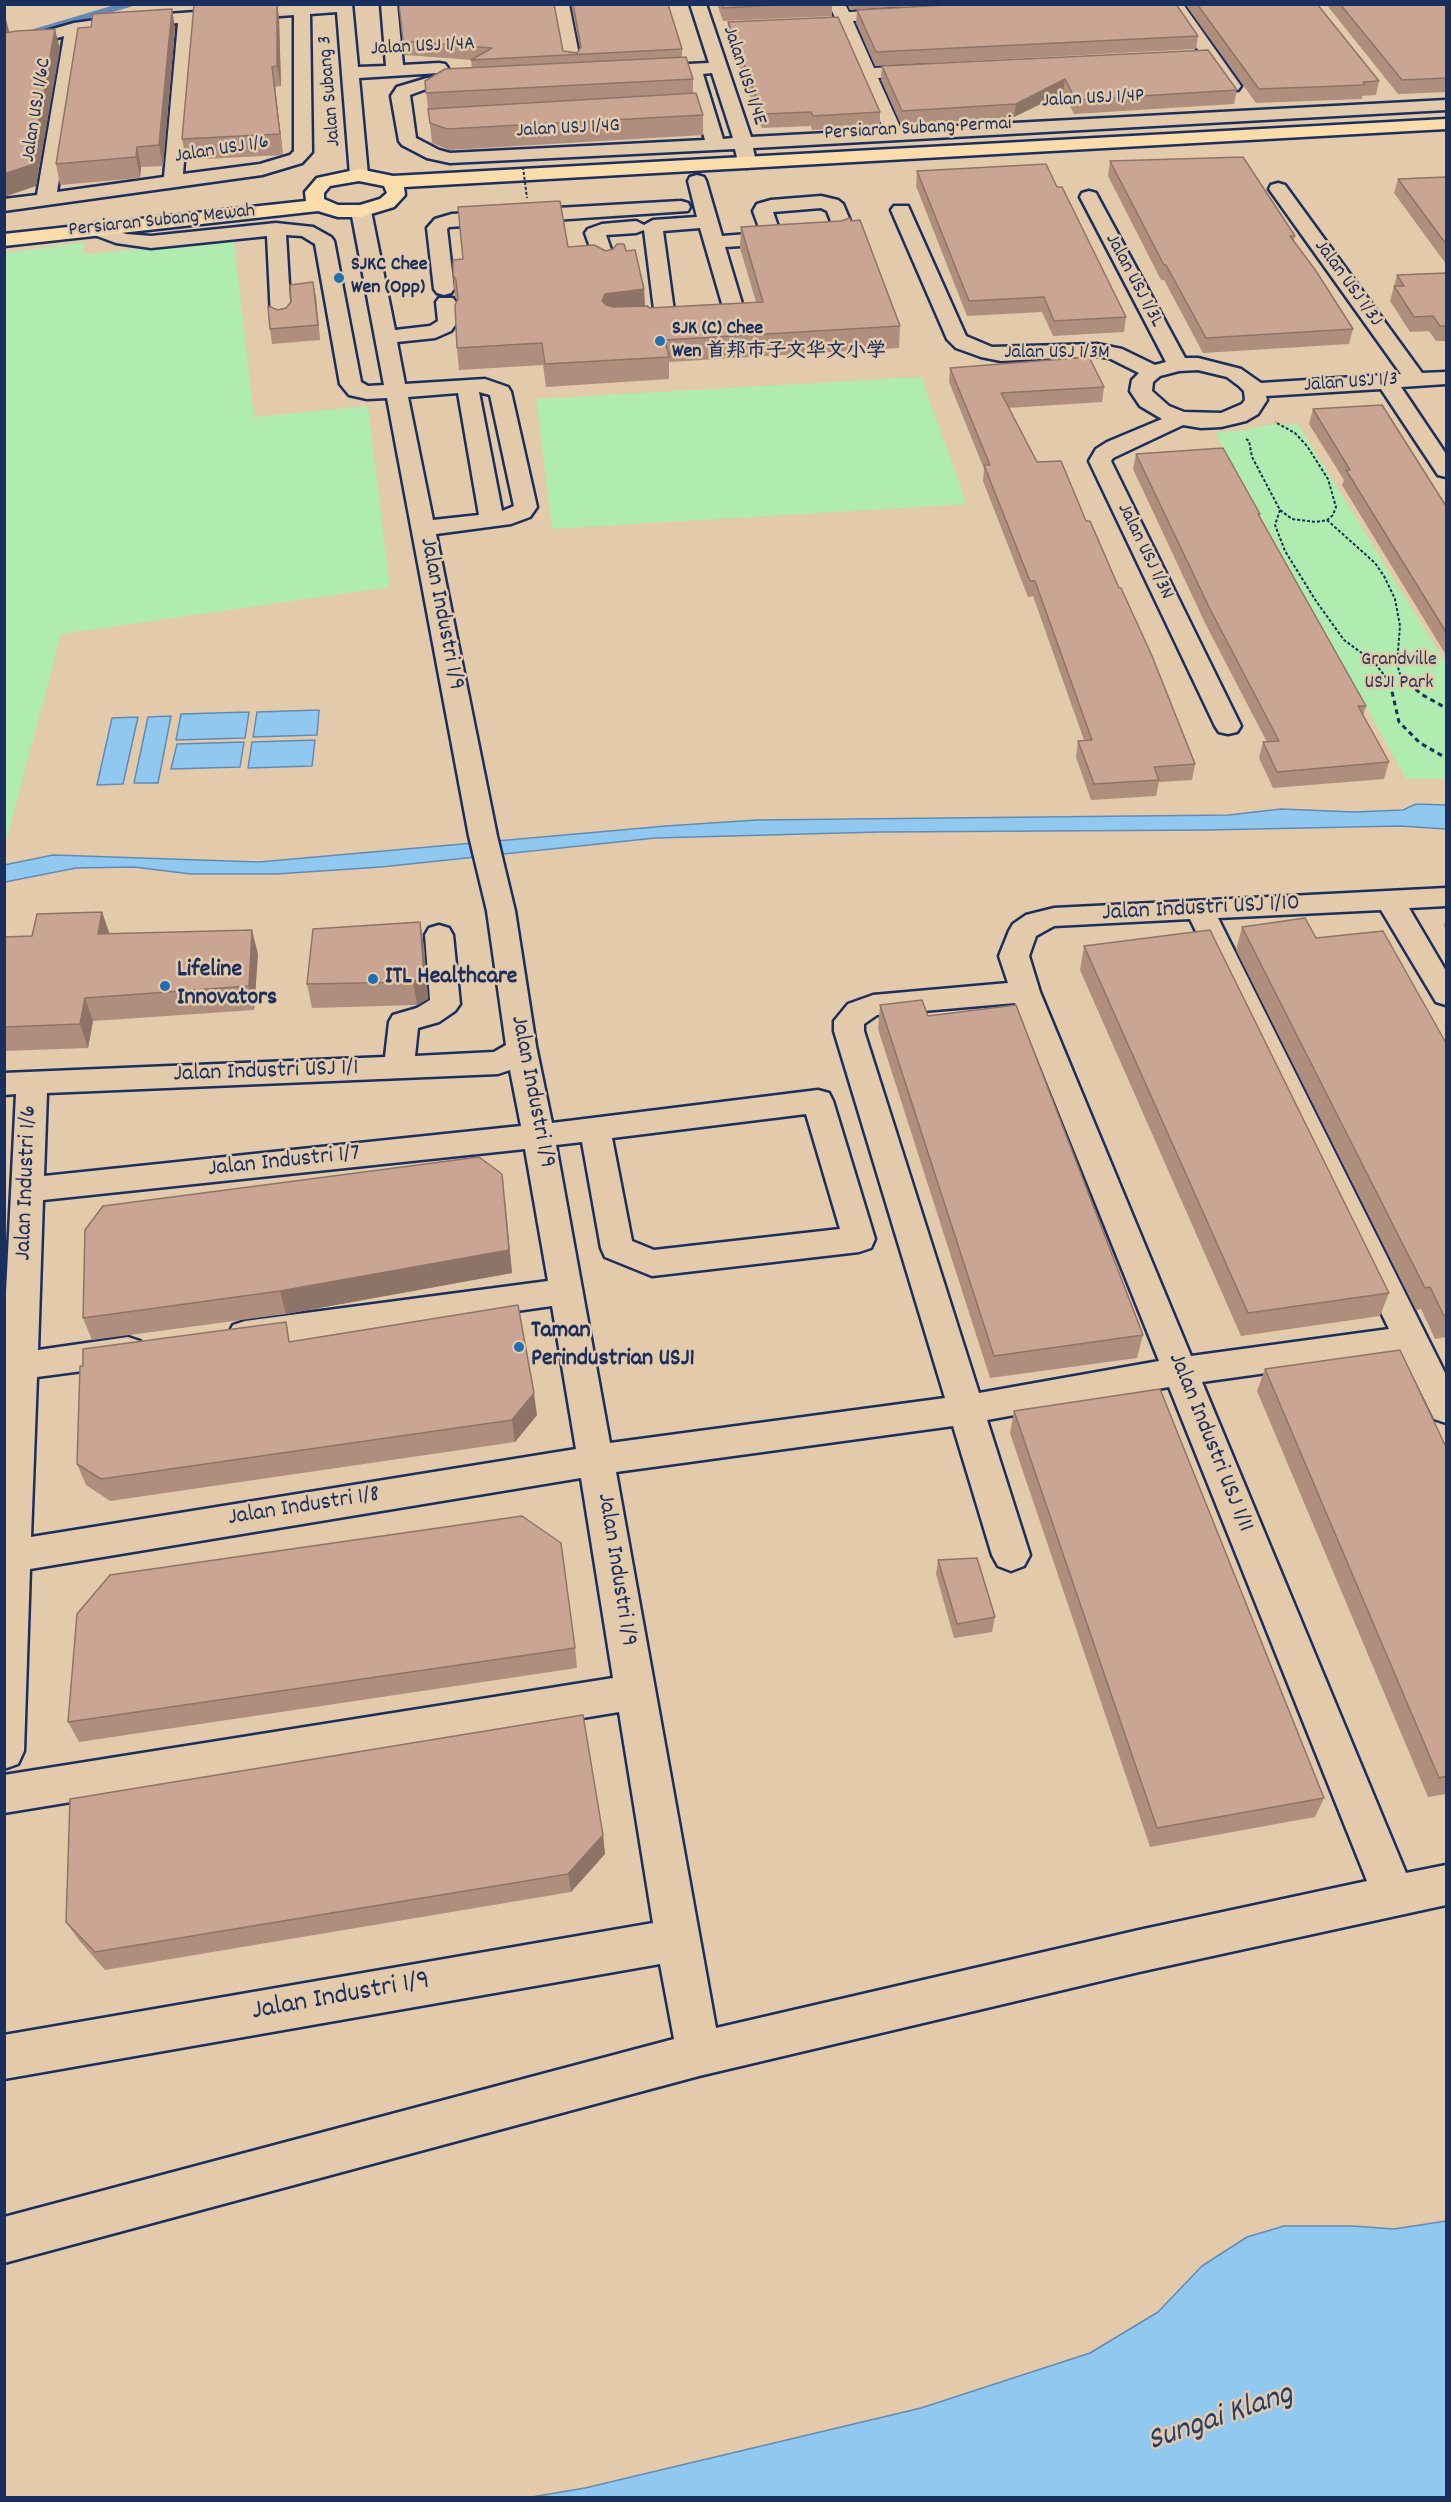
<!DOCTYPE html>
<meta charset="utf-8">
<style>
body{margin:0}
#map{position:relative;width:1451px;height:2502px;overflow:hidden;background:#e2caab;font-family:Dekko,sans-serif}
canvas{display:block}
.frame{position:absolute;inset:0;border:6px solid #1b2f5e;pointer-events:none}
</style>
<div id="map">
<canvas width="1451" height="2502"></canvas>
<div class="frame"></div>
</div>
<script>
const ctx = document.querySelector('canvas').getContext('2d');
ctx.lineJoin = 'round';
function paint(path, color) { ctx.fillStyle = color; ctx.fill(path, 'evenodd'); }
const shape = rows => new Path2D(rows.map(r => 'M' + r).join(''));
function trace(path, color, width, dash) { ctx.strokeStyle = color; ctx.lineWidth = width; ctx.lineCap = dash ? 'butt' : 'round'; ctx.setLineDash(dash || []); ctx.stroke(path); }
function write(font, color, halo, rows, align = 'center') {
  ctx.font = font + ' Dekko,"LXGW WenKai TC",sans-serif'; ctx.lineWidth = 5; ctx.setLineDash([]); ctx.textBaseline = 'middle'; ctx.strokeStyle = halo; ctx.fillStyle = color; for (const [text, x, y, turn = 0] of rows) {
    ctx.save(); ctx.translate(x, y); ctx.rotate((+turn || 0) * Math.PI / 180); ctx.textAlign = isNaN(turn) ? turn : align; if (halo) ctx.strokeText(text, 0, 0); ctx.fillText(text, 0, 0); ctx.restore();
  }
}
const green = shape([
 [234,241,254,417,368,406,390,587,61,634,7,838,5,838,5,253,84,242,84,254],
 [921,377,967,504,552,529,536,399],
 [1298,424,1446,664,1446,779,1406,779,1215,433,1244,430,1267,425]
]);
const water = shape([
 [319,710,317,735,253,737,257,712,319,710],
 [249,712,245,738,176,740,181,714,249,712],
 [171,716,158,783,134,783,148,717,171,716],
 [138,717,123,784,97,785,112,718,138,717],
 [315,740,312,766,248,768,252,742,315,740],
 [244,742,240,767,171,769,177,744,244,742],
 [1416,804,1446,805,1446,829,1400,826,1208,830,880,832,655,838,381,867,276,874,191,874,134,867,76,868,5,882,4,865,53,855,259,862,666,826,757,820,1229,815,1281,809,1354,812,1403,810,1416,804],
 [1446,2221,1446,2497,532,2497,585,2488,921,2408,1090,2353,1158,2312,1202,2266,1247,2237,1284,2226,1353,2226,1394,2229,1446,2221]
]);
const stream = shape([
 [4,41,129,4]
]);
const pathFar1 = shape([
 [1246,439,1249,441,1252,457,1280,510,1292,519,1316,522,1327,520,1333,515,1336,507,1328,479,1307,446,1295,433,1275,422],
 [1280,510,1275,525,1285,551,1316,601,1344,640,1374,662,1391,684],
 [1327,520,1375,563,1384,576,1395,599,1400,626,1397,664,1400,674,1411,684]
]);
const path = shape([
 [1390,683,1399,722,1420,743,1446,758],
 [1409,683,1421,694,1446,708]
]);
const minor = shape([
 [310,4,352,4,358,67,386,66,381,4,397,4,403,65,439,63,445,64,448,68,445,72,439,73,359,78,368,175,366,179,359,181,352,179,350,175,337,12,310,14,312,152,302,163,262,175,4,211,4,199,37,195,64,36,4,53,4,43,74,23,110,18,310,4],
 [294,15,294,151,290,155,260,164,183,174,195,22,294,15],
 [178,23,164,177,57,192,82,32,178,23],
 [553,4,569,4,580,60,578,64,566,64,564,60,553,4],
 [690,4,706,4,751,137,884,130,829,4,845,4,849,12,900,9,908,14,900,19,853,21,874,68,927,65,933,66,936,70,933,74,927,75,878,78,901,129,1446,100,1446,110,753,148,756,162,753,166,747,168,741,166,738,162,735,149,450,163,427,158,402,145,399,141,391,96,397,87,427,78,471,75,477,76,480,80,477,84,429,88,410,95,416,138,439,150,450,153,705,140,686,74,646,76,640,75,637,71,640,67,646,66,709,63,690,4],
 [712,73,733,138,723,139,703,74,712,73],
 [1166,4,1183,4,1241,86,1238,90,1226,90,1166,4],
 [697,175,704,177,706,181,722,236,761,233,753,211,757,204,771,200,821,196,838,200,843,204,854,230,847,238,840,240,725,247,743,307,738,316,720,321,665,323,658,321,655,317,644,230,636,233,606,235,616,264,613,268,606,270,599,268,596,264,585,233,588,229,602,224,636,221,644,225,653,220,697,217,688,181,690,177,697,175],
 [821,208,827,211,834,229,780,232,773,212,821,208],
 [700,228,723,307,674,311,663,231,700,228],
 [1278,183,1285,185,1422,373,1446,372,1446,384,1401,387,1446,454,1446,477,1438,475,1381,389,1266,396,1267,400,1258,414,1246,421,1221,427,1201,428,1183,425,1113,458,1111,461,1241,726,1237,732,1228,734,1219,732,1215,726,1089,461,1096,449,1107,442,1162,419,1140,406,1130,391,1132,380,1139,373,1109,358,1097,356,1001,361,981,357,956,348,947,339,891,210,894,206,908,206,966,336,992,347,1097,344,1122,349,1155,365,1166,362,1080,197,1082,193,1089,191,1096,193,1098,197,1185,358,1198,358,1241,369,1261,383,1401,374,1269,189,1271,185,1278,183],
 [1198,370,1227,377,1239,386,1244,391,1245,400,1242,404,1221,413,1184,412,1169,406,1152,391,1153,382,1160,376,1179,371,1198,370],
 [681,201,688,203,690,207,688,211,449,227,447,229,454,289,451,293,444,295,437,293,434,289,427,228,435,219,452,214,681,201],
 [361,205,368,207,371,211,395,330,430,326,438,321,436,302,439,298,453,298,456,302,458,321,451,331,435,338,397,342,405,384,485,379,508,387,511,392,537,507,530,517,511,524,436,534,497,836,515,911,536,1046,552,1123,818,1090,829,1093,833,1101,875,1239,871,1248,859,1252,652,1276,605,1257,601,1248,582,1142,556,1145,610,1443,945,1398,834,1031,834,1021,848,1004,873,995,1008,983,999,956,1009,931,1013,924,1026,915,1054,908,1446,888,1446,906,1409,908,1446,971,1446,1005,1436,1002,1381,910,1218,918,1446,1375,1446,1423,1434,1419,1402,1354,1202,1382,1406,1873,1446,1865,1446,1905,1139,1972,699,2076,4,2263,4,2217,674,2039,660,1964,4,2079,4,2035,653,1923,619,1712,4,1813,4,1775,613,1678,581,1478,30,1569,24,1751,18,1764,4,1769,4,1332,16,1094,4,1095,4,1073,385,1057,389,1022,393,1015,417,1008,430,1000,425,935,429,928,439,925,449,928,453,935,460,1004,455,1011,439,1022,418,1028,415,1056,494,1052,506,1045,487,911,469,836,387,398,367,399,349,395,340,384,315,244,302,236,286,235,291,317,288,321,281,323,274,321,271,317,267,236,151,248,116,243,89,233,86,229,89,225,96,223,126,234,151,236,276,223,313,227,331,237,334,241,361,382,368,386,384,385,351,211,354,207,361,205],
 [479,392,490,395,514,506,502,511,479,392],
 [458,393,479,515,433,520,408,397,458,393],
 [1190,919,1389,1329,1191,1356,1040,992,1029,956,1036,936,1054,926,1190,919],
 [1015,1003,1159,1361,979,1393,864,1031,864,1024,877,1015,1015,1003],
 [510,1070,521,1126,44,1176,47,1093,498,1074,510,1070],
 [806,1114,840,1229,654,1250,632,1241,612,1138,806,1114],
 [525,1149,548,1281,245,1321,233,1325,228,1335,233,1345,245,1349,552,1306,576,1449,31,1537,37,1377,128,1365,140,1361,145,1351,140,1341,128,1337,38,1350,43,1200,525,1149],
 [1169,1387,1367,1881,1139,1930,716,2028,616,1472,953,1426,992,1555,998,1566,1011,1571,1024,1566,1030,1555,987,1420,1169,1387]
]);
const major = shape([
 [1446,119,1446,129,404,187,405,195,394,207,361,217,338,217,318,211,4,246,4,234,306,201,305,192,317,178,359,169,393,176,1446,119],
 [359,181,384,186,387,193,380,199,360,205,338,205,324,199,324,193,330,186,359,181]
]);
const pathBridge = shape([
 [523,167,527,198]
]);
const wall = shape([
 [277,4,279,18,281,86,275,87,283,155,186,160,182,139,194,5],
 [399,4,563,51,577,53,580,49,571,4,668,4,682,49,682,57,693,79,693,93,703,115,703,135,449,150,432,143,425,81,472,68,471,60,472,60,405,55],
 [717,4,832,4,832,16,723,21],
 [847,4,940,4,850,10],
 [1185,4,1317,4,1379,81,1376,95,1362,96,1362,99,1256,103],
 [1326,4,1446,4,1446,92,1398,94],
 [857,10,1198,36,1196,49,875,66,856,23],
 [728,22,880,112,880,126,812,130,811,126,762,128,728,36],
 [175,28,163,166,141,167,140,178,60,185,56,164],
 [882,66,1237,90,1234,104,1074,114,1063,93,1014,117,901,125,881,80],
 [1110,161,1295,236,1294,241,1353,329,1349,344,1203,353,1164,280,1161,280,1108,176],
 [917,171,1057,187,1126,317,1124,332,1053,336,1042,312,967,316,916,186],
 [1446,177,1446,264,1394,193,1398,179],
 [741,227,900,326,899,348,669,362,669,379,546,387,543,365,459,370,457,348,457,300,455,297,453,275,463,259,568,247,606,251,626,251,644,289,645,306,649,308,756,302,740,248],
 [1446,273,1446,341,1436,341,1429,331,1410,332,1390,301,1397,275],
 [313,282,320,340,272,344,270,329,278,310,286,308],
 [950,368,1104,387,1102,402,1008,408,1037,462,1086,521,1119,588,1195,764,1192,780,1159,782,1156,796,1091,800,1076,757,1078,741,1084,740,1033,596,1028,597,983,481,984,469,949,382],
 [1313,409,1446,506,1446,655,1342,485,1344,480,1309,424],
 [1136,454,1260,514,1259,517,1366,706,1363,716,1389,762,1384,779,1273,788,1259,758,1263,742,1267,742,1206,625,1133,469],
 [102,912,109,934,258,954,254,1010,93,1021,88,1048,4,1051,4,937,32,936],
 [1446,918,1446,930,1444,926],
 [1242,927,1316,938,1446,1043,1446,1337,1435,1339,1421,1309,1416,1310,1236,950],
 [424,946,428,999,417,1005,312,1008,307,984],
 [1084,946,1389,1293,1380,1316,1241,1336,1080,970],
 [880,1005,928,1016,1143,1335,1137,1358,990,1378,878,1029],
 [505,1197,512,1273,286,1314,92,1340,83,1318],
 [291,1341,537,1415,515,1442,110,1501,86,1485,77,1464],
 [1265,1369,1446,1447,1446,1794,1428,1797,1257,1391],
 [1014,1411,1324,1798,1315,1817,1150,1847,1010,1433],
 [938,1560,995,1617,992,1632,954,1638,936,1574],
 [575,1648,577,1668,79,1742,68,1722],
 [603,1835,605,1854,571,1892,105,1970,78,1939,66,1922]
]);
const shadedWall = shape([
 [277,4,279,18,281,86,277,66],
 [172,9,175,28,163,166,159,145],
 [6,19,11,39,4,41,4,20],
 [55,29,60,49,36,186,4,197,4,174],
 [272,67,275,87,283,155,280,134],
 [1065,79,1063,93,1014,117,1016,104],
 [137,147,141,167,140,178,136,157],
 [313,282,316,297,320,340,318,325],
 [644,289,645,311,606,316,602,301,605,294],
 [102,912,110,935,98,934],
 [420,922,424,946,428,999,417,1005,413,982],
 [252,930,258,954,254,1010,249,986],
 [85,998,93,1021,88,1048,80,1024],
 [502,1174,512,1273,286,1314,280,1291],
 [534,1393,537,1415,515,1442,512,1420],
 [603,1835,605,1854,571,1892,568,1874]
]);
const building = shape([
 [277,4,277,66,272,67,280,134,182,139,194,5,277,4],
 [399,4,554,4,563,51,577,53,581,47,573,4,668,4,682,49,471,60,492,48,403,41,399,4],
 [722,4,794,4,723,8,722,4],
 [963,4,1176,4,1198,36,876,52,857,10,963,4],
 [1197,4,1317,4,1379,81,1363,82,1365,85,1259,89,1197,4],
 [1340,4,1446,4,1446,78,1402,80,1340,4],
 [172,9,159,145,137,147,136,157,56,164,78,28,91,27,93,14,172,9],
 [838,17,880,112,813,116,811,112,763,114,728,22,838,17],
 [55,29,31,165,4,174,4,33,17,31,55,29],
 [1208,50,1237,90,1076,100,1065,79,1016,104,902,111,882,66,1208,50],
 [686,57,693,79,426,93,425,81,445,69,686,57],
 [696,93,703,115,447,129,430,123,428,109,696,93],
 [1243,157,1295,236,1290,236,1316,271,1353,329,1206,338,1166,265,1164,265,1110,161,1243,157],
 [1046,164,1057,187,1062,187,1126,317,1054,321,1044,297,969,301,917,171,1046,164],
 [1446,177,1446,244,1398,179,1446,177],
 [560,201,568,247,594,245,606,251,613,249,617,244,624,244,626,251,635,250,644,289,605,294,602,301,606,305,614,307,648,306,649,308,763,302,741,227,841,221,850,218,851,221,860,220,900,326,665,340,669,357,545,364,542,343,457,348,455,305,458,299,456,280,453,275,453,260,463,259,458,207,560,201],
 [1446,273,1446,326,1440,326,1433,316,1414,317,1394,286,1404,286,1397,275,1446,273],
 [313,282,318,325,270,329,268,306,278,310,286,308,291,302,290,285,313,282],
 [1089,357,1104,387,1001,393,1037,462,1061,461,1086,521,1090,521,1119,588,1121,588,1152,656,1195,764,1154,767,1159,780,1094,784,1078,741,1092,740,1035,581,1030,581,984,465,990,465,950,368,1089,357],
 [1382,405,1446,506,1446,632,1346,470,1350,470,1313,409,1382,405],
 [1223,448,1260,514,1258,514,1366,706,1358,706,1389,762,1277,772,1263,742,1279,741,1210,609,1136,454,1223,448],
 [102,912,98,934,252,930,249,986,85,998,80,1024,4,1027,4,937,32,936,37,914,102,912],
 [1305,918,1316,938,1383,931,1446,1043,1446,1316,1444,1316,1430,1287,1425,1288,1242,927,1305,918],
 [420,922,424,975,413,982,307,984,313,929,420,922],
 [1210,930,1389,1293,1248,1313,1084,946,1210,930],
 [922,1000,928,1016,1016,1005,1143,1335,994,1356,880,1005,922,1000],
 [479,1157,502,1174,509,1250,280,1291,83,1318,85,1230,103,1206,479,1157],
 [518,1305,534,1393,512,1420,101,1479,77,1464,80,1366,83,1366,83,1349,286,1322,289,1342,518,1305],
 [1400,1350,1446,1447,1446,1776,1439,1778,1265,1369,1400,1350],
 [1160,1389,1324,1798,1157,1828,1014,1411,1160,1389],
 [522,1516,561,1543,575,1648,68,1722,77,1614,110,1575,522,1516],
 [977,1558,995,1617,957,1624,938,1560,977,1558],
 [583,1715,603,1835,568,1874,95,1952,66,1922,70,1799,583,1715]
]);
const markers = [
 [339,278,6,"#1f6fb2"],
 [660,341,6,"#1f6fb2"],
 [373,979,6,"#1f6fb2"],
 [165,986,6,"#1f6fb2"],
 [519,1347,6,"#1f6fb2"]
];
const farStreetnames = [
 ["Jalan USJ 1/4A",423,48,-3],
 ["Jalan USJ 1/4E",743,76,72],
 ["Jalan Subang 3",331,91,-95],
 ["Jalan USJ 1/4P",1093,100,-3],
 ["Jalan USJ 1/6C",38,110,-81],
 ["Jalan USJ 1/4G",568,130,-3],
 ["Persiaran Subang Permai",918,130,-3],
 ["Jalan USJ 1/6",222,151,-9],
 ["Persiaran Subang Mewah",162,222,-6],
 ["Jalan USJ 1/3L",1133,281,62],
 ["Jalan USJ 1/3J",1347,284,54],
 ["Jalan USJ 1/3M",1057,354],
 ["Jalan USJ 1/3",1351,384,-4],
 ["Jalan USJ 1/3N",1144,552,64]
];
const farPoinames = [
 ["SJKC Chee",351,266],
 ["Wen (Opp)",351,289],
 ["SJK (C) Chee",672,330],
 ["Wen 首邦市子文华文小学",672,353]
];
const farParknames = [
 ["Grandville",1399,661],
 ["USJ1 Park",1399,684]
];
const streetNames = [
 ["Jalan Industri 1/9",440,614,79],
 ["Jalan Industri USJ 1/10",1201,910,-3],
 ["Jalan Industri USJ 1/1",266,1073,-2],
 ["Jalan Industri 1/9",531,1092,79],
 ["Jalan Industri 1/7",284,1163,-6],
 ["Jalan Industri 1/6",28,1183,-88],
 ["Jalan Industri USJ 1/11",1209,1443,68],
 ["Jalan Industri 1/8",304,1508,-9],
 ["Jalan Industri 1/9",615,1570,81]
];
const poiNames = [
 ["Lifeline",177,972],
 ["Innovators",177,1000],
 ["ITL Healthcare",385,979],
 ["Taman",531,1333],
 ["Perindustrian USJ1",531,1361]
];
const nearStreetnames = [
 ["Jalan Industri 1/9",341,1998,-10]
];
const nearWaternames = [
 ["Sungai Klang",1221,2420,-19]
];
paint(green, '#b0ebaf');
paint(water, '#90c8ef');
trace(water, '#618bb5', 1.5);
trace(stream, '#618bb5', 6);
trace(minor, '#1b2f5e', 5);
trace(major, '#1b2f5e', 5);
trace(pathFar1, '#1b2f5e', 2, [3, 2]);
trace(path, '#1b2f5e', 3, [5, 4]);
paint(minor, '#e2caab');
paint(major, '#faddab');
trace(pathBridge, '#1b2f5e', 2, [3, 2]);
paint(wall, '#af8e7e');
paint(shadedWall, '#8e7467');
paint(building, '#cba593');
trace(building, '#8e7467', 1.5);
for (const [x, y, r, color] of markers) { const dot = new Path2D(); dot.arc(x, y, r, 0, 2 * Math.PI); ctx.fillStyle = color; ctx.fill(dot); trace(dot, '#e2caab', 2); }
write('20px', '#1b2f5e', '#e2caab', farStreetnames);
write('bold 20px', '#1b2f5e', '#e2caab', farPoinames, 'left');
write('20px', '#223862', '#e2caab', farParknames);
write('24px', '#1b2f5e', '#e2caab', streetNames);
write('bold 24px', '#1b2f5e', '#e2caab', poiNames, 'left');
write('28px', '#1b2f5e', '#e2caab', nearStreetnames);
write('italic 32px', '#273e6c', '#e2caab', nearWaternames);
</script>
